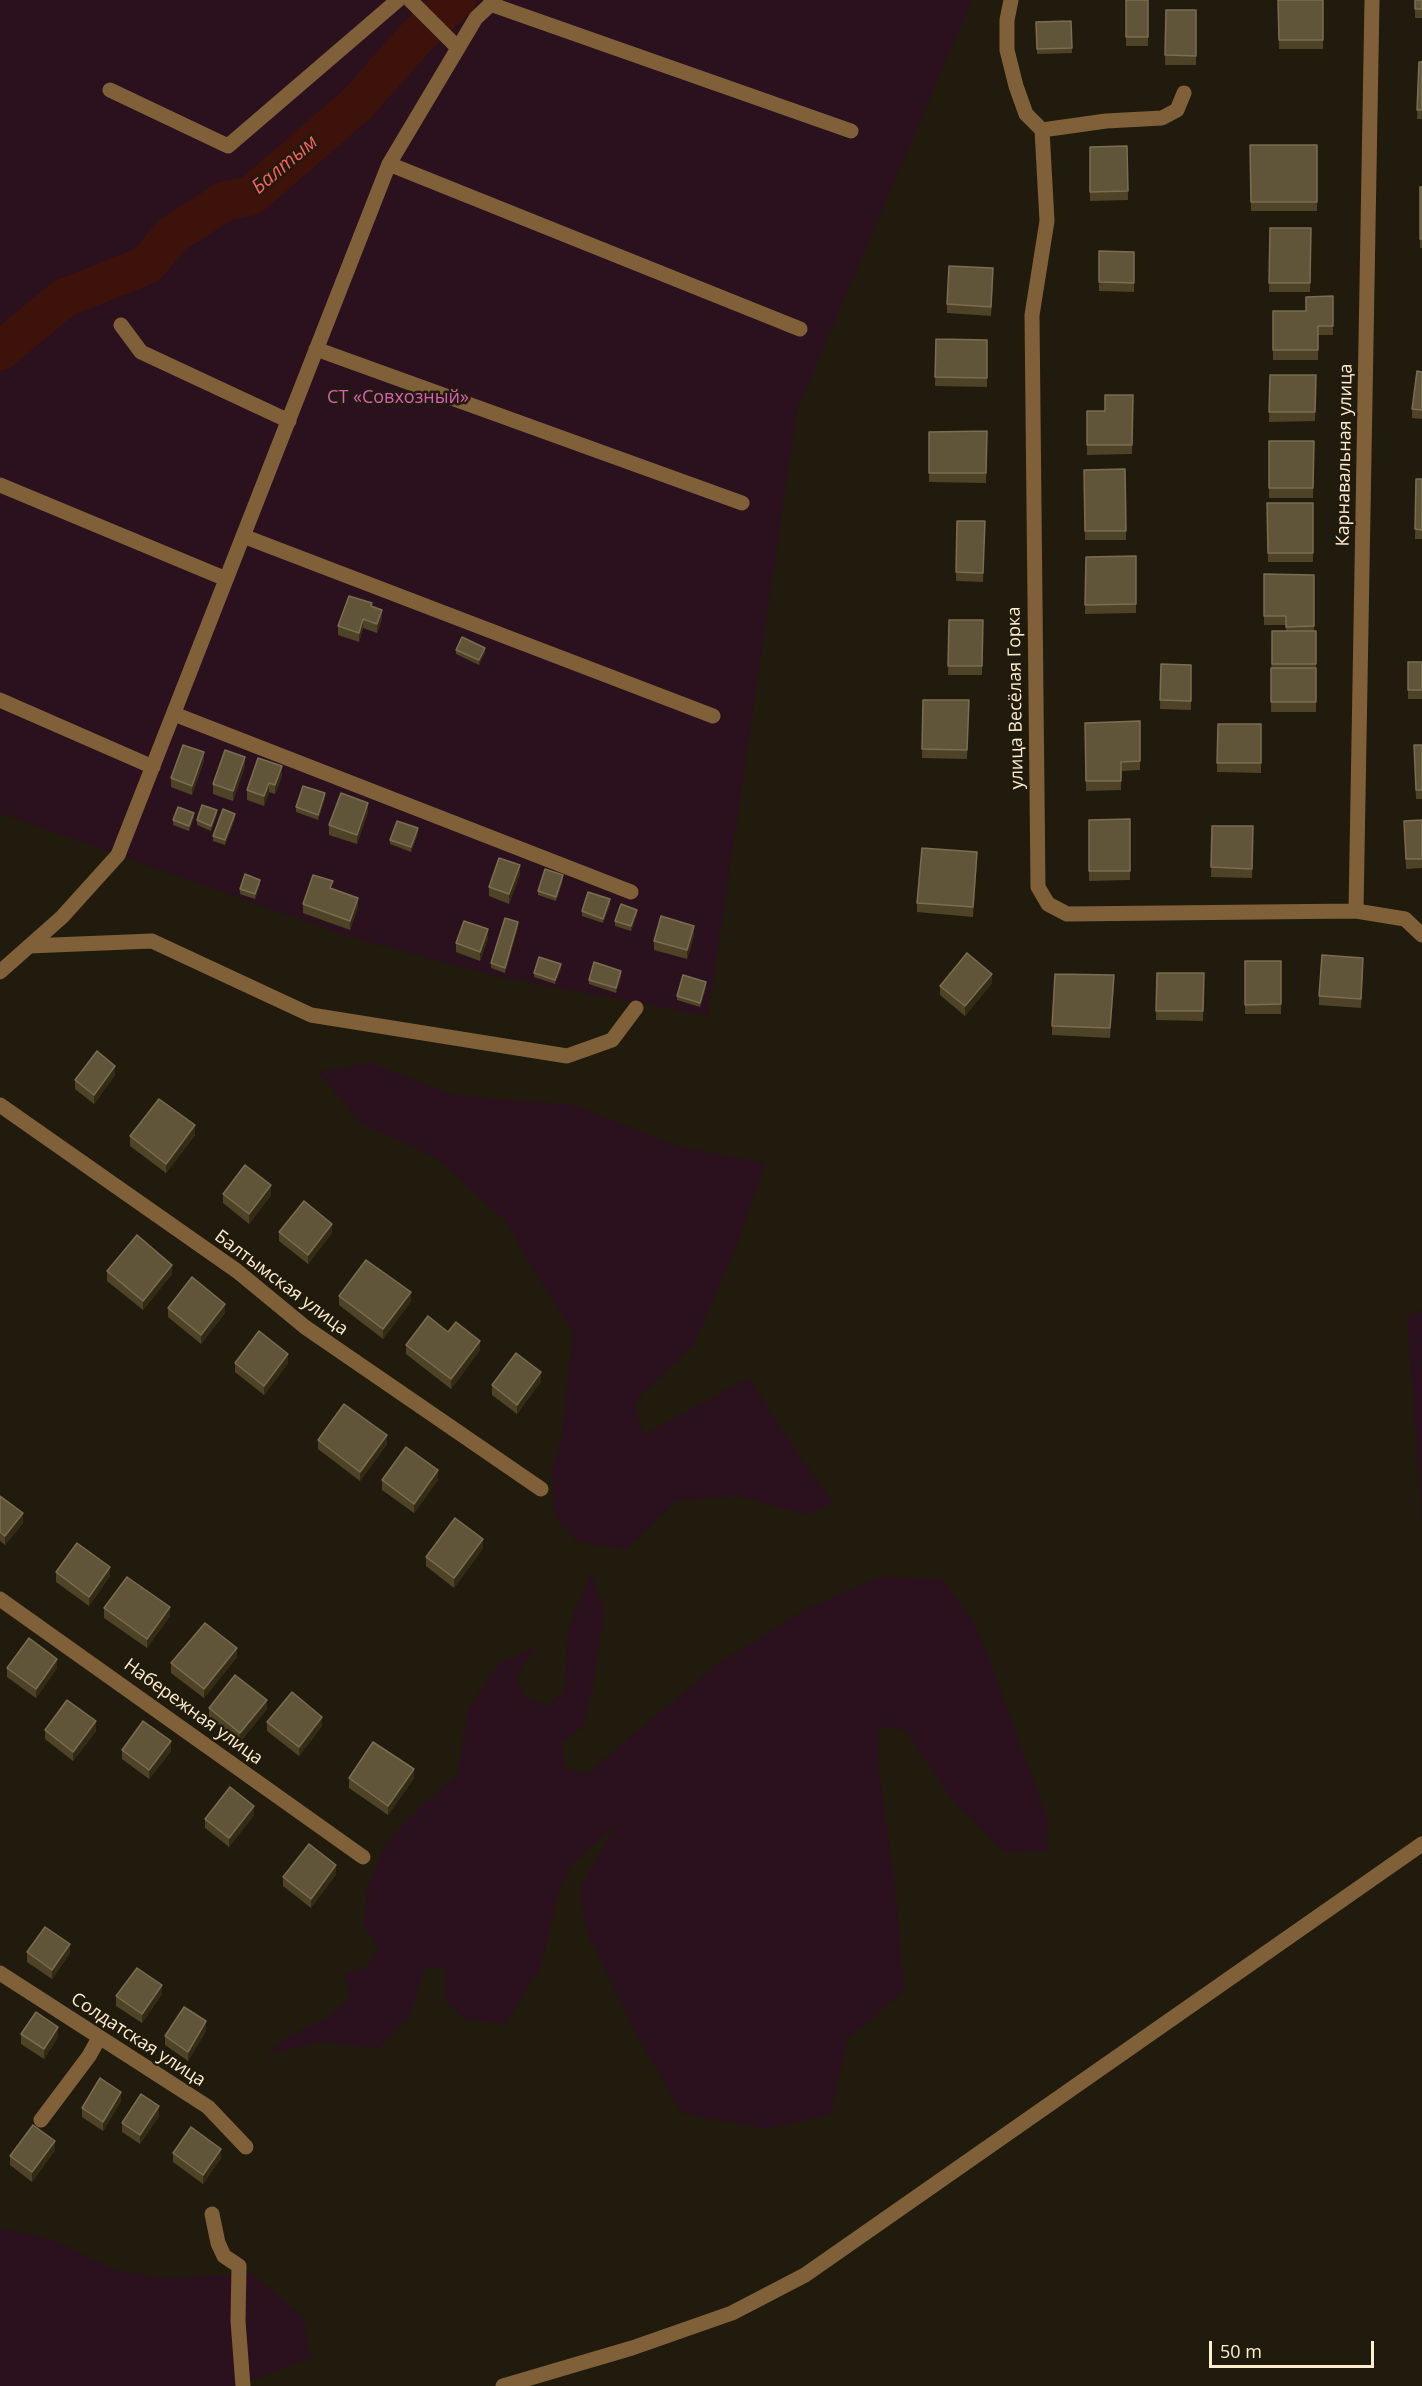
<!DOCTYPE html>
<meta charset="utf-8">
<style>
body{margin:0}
#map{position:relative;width:1422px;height:2386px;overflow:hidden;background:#211b0d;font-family:"Open Sans",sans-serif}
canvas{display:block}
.scale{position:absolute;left:1209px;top:2341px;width:165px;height:27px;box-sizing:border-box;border:3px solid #feedce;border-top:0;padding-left:8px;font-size:18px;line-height:21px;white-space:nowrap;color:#feedce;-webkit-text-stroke:4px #211b0d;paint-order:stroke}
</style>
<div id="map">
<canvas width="1422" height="2386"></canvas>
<div class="scale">50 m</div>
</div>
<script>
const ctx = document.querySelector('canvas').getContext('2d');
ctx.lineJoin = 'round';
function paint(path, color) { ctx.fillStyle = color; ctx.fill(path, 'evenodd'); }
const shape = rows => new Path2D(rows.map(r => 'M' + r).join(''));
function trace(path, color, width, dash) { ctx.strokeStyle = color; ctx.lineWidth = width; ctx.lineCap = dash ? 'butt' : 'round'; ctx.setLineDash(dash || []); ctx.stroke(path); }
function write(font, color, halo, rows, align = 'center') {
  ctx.font = font + ' "Open Sans",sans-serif'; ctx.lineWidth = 5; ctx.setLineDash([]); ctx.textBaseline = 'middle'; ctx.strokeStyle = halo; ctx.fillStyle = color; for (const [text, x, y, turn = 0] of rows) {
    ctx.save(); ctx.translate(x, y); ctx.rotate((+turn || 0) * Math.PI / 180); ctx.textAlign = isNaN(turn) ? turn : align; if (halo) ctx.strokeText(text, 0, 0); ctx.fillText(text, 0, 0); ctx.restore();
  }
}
const green = shape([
 [0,0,972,0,797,410,708,1016,491,975,347,936,0,813],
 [371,1063,453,1095,575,1105,676,1146,766,1163,738,1242,694,1345,635,1401,643,1435,749,1378,794,1448,833,1502,807,1515,738,1496,676,1501,626,1550,576,1541,554,1514,552,1470,562,1435,573,1332,525,1256,507,1221,485,1203,437,1158,360,1123,319,1072],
 [1422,1310,1422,1519,1407,1316],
 [591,1572,604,1613,593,1685,584,1726,561,1743,565,1769,588,1773,719,1663,806,1609,879,1577,943,1579,977,1628,1048,1819,1047,1851,1005,1853,950,1797,905,1730,879,1726,878,1764,895,1886,904,1990,847,2040,831,2115,766,2129,682,2113,636,2034,587,1931,580,1889,618,1821,569,1869,558,1895,541,1966,506,2024,467,2020,445,2001,445,1968,425,1968,409,2017,379,2048,319,2042,266,2055,289,2036,328,2018,349,1998,345,1973,366,1967,379,1947,364,1927,367,1889,386,1843,420,1808,457,1775,469,1707,499,1664,536,1646,516,1678,525,1697,548,1706,565,1690,568,1630],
 [0,2228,52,2239,113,2270,166,2278,251,2273,303,2317,311,2358,235,2386,0,2386]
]);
const river = shape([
 [0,351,64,298,147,265,172,235,225,201,251,196,357,104,420,33,456,0]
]);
const minor = shape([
 [410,0,458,48],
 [1011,0,1007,20,1007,50,1016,86,1026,114,1042,130],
 [490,4,851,131],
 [110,90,228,146,398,0],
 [1042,130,1047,221,1032,315,1038,887,1048,904,1067,914,1356,911,1405,919,1422,935],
 [1042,130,1106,121,1162,118,1177,110,1184,93],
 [389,164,800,329],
 [121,325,141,352,289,421],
 [316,349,742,503],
 [0,485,226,579],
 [243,536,713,716],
 [0,700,153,767],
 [174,714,631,892],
 [1356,911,1372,0],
 [29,946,152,941,311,1015,567,1056,612,1040,636,1008],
 [0,972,62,917,118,855,389,164,476,18,495,0],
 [0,1105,237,1271,305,1327,541,1489],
 [0,1599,363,1857],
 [0,1973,208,2107,246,2147],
 [41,2120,89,2056,99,2038],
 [212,2214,218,2243,224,2256,239,2266,238,2321,243,2386],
 [503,2386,632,2348,732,2313,805,2275,1422,1844]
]);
const wall = shape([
 [1126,0,1148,0,1148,46,1126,46],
 [1278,0,1323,0,1323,49,1279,49],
 [1415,0,1422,0,1422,18,1415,18],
 [1166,10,1196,10,1196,65,1165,65],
 [1071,21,1072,53,1037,54,1036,22],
 [1419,62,1422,62,1422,119,1417,119],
 [1250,145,1317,145,1317,211,1251,211],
 [1127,146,1128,200,1090,201,1090,147],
 [1420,187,1422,187,1422,248,1420,248],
 [1270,228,1311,228,1310,292,1269,292],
 [1099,251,1134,252,1134,292,1099,291],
 [993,278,991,316,947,313,947,304],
 [1333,296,1333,335,1318,335,1318,360,1273,360,1273,311,1306,311],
 [936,339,987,340,987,387,935,386],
 [1422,372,1422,419,1412,418,1412,409],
 [1270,375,1316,375,1315,421,1269,422],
 [1133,395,1132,454,1087,455,1087,411,1105,411],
 [987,431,986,483,929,482,929,432],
 [1269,441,1314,441,1313,498,1269,498],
 [1125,469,1126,540,1085,540,1084,470],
 [1416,479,1422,479,1422,539,1415,539],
 [1267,503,1313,503,1313,562,1268,562],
 [957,521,985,521,983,582,956,581],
 [1136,556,1136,613,1085,614,1086,557],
 [1264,574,1314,575,1314,631,1316,631,1316,712,1271,712,1272,631,1286,631,1286,625,1264,625],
 [372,606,382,619,377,633,363,628,359,642,338,635,338,626],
 [949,620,983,620,982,675,948,675],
 [456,650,485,652,479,665,456,654],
 [1408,662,1422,662,1422,699,1408,699],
 [1161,664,1191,665,1191,710,1160,709],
 [923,700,969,700,967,759,922,758],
 [1140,721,1140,770,1121,771,1121,790,1086,791,1085,723],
 [1218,724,1261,724,1261,773,1217,772],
 [1414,745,1422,745,1422,799,1416,799],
 [204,761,192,795,171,787,171,778],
 [245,766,233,801,213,794,213,784],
 [282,776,275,794,269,792,264,806,247,800,247,790],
 [325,798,318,820,296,812,296,807],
 [368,812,357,844,329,835,329,825],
 [217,814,211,831,197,825,197,820],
 [194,817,189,831,173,825,173,820],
 [235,818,225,845,213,841,213,836],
 [1130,819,1130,880,1089,881,1089,820],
 [1422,820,1422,868,1406,869,1404,821],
 [1212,826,1253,826,1252,878,1211,877],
 [418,833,411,852,390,844,390,840],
 [977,862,973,917,917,912,917,903],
 [520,874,509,904,489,896,489,887],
 [563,880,556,901,538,895,538,891],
 [260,884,255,899,240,894,240,889],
 [333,889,358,907,350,930,303,913,303,904],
 [610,904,603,923,582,916,582,911],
 [637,914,631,931,615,926,615,921],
 [518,927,505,973,491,968,491,963],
 [694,935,687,959,654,950,654,941],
 [488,938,480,961,456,952,456,943],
 [1245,961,1281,961,1281,1014,1245,1014],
 [1363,968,1361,1008,1319,1005,1319,996],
 [561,969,555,984,534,977,534,973],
 [1157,973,1204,973,1203,1021,1156,1020],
 [621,975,616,993,589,984,589,980],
 [992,983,965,1016,940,995,940,986],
 [1114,984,1110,1038,1052,1035,1052,1026],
 [706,987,700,1007,677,1000,677,996],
 [115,1075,94,1104,75,1089,75,1080],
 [195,1135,166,1173,130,1146,130,1136],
 [223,1194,271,1195,249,1224,223,1203],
 [279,1232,332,1233,308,1264,279,1241],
 [107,1271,172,1274,143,1310,107,1281],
 [339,1296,411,1301,383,1339,339,1305],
 [168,1308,225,1313,201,1344,168,1317],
 [448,1332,480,1350,451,1389,406,1354,406,1345],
 [235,1363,288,1363,264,1395,235,1372],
 [541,1381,517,1414,492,1395,492,1385],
 [318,1440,387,1444,360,1481,318,1449],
 [382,1480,438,1480,414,1513,382,1490],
 [0,1496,23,1523,5,1545,0,1541],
 [483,1548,454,1588,426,1566,426,1557],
 [56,1572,110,1576,89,1606,56,1582],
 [104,1608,170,1616,147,1648,104,1618],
 [237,1657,204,1698,171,1673,171,1663],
 [7,1668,57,1668,36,1698,7,1677],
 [209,1708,267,1709,240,1742,209,1717],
 [267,1722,322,1726,299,1756,267,1731],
 [45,1730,96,1731,73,1761,45,1739],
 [122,1750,171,1751,149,1779,122,1759],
 [349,1778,414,1778,388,1815,349,1788],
 [254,1815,229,1847,205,1828,205,1819],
 [336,1874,311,1908,283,1886,283,1877],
 [27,1952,70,1953,52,1979,27,1962],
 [162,1994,142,2023,116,2006,116,1996],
 [206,2031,188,2061,165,2045,165,2036],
 [21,2034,58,2037,44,2059,21,2044],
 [121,2101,103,2131,82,2117,82,2108],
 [159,2116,140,2144,122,2132,122,2123],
 [55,2150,32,2182,10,2165,10,2156],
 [173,2153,221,2158,203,2184,173,2162]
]);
const shadedWall = shape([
 [382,610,382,619,377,633,377,624],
 [363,619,363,628,359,642,359,633],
 [485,648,485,652,479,665,479,660],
 [204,752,204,761,192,795,192,786],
 [245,757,245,766,233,801,233,791],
 [282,766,282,776,275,794,275,785],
 [269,783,269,792,264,806,264,796],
 [325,793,325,798,318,820,318,815],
 [368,803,368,812,357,844,357,835],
 [217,810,217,814,211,831,211,826],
 [194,813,194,817,189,831,189,826],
 [235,814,235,818,225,845,225,840],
 [418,828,418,833,411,852,411,847],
 [977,852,977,862,973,917,973,907],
 [520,865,520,874,509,904,509,894],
 [563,875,563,880,556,901,556,897],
 [260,880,260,884,255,899,255,894],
 [358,898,358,907,350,930,350,921],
 [610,899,610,904,603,923,603,919],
 [637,910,637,914,631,931,631,926],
 [518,922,518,927,505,973,505,968],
 [694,926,694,935,687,959,687,950],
 [488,929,488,938,480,961,480,952],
 [561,964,561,969,555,984,555,980],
 [621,971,621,975,616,993,616,988],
 [992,974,992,983,965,1016,965,1006],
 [1114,975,1114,984,1110,1038,1110,1028],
 [706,982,706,987,700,1007,700,1003],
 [115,1066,115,1075,94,1104,94,1095],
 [195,1125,195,1135,166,1173,166,1164],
 [271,1185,271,1195,249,1224,249,1214],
 [332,1224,332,1233,308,1264,308,1255],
 [172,1265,172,1274,143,1310,143,1301],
 [411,1292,411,1301,383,1339,383,1329],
 [225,1304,225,1313,201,1344,201,1335],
 [480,1341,480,1350,451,1389,451,1379],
 [288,1354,288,1363,264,1395,264,1386],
 [541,1372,541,1381,517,1414,517,1405],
 [387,1435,387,1444,360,1481,360,1472],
 [438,1470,438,1480,414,1513,414,1504],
 [23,1513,23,1523,5,1545,5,1536],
 [483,1539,483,1548,454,1588,454,1578],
 [110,1567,110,1576,89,1606,89,1597],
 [170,1607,170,1616,147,1648,147,1639],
 [237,1648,237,1657,204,1698,204,1689],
 [57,1659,57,1668,36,1698,36,1689],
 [267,1700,267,1709,240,1742,240,1733],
 [322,1717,322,1726,299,1756,299,1747],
 [96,1721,96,1731,73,1761,73,1752],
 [171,1741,171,1751,149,1779,149,1770],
 [414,1769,414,1778,388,1815,388,1806],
 [254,1806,254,1815,229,1847,229,1838],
 [336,1865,336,1874,311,1908,311,1899],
 [70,1944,70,1953,52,1979,52,1970],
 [162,1985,162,1994,142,2023,142,2014],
 [206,2021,206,2031,188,2061,188,2052],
 [58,2027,58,2037,44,2059,44,2049],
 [121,2092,121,2101,103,2131,103,2122],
 [159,2106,159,2116,140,2144,140,2135],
 [55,2141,55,2150,32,2182,32,2172],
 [221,2149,221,2158,203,2184,203,2175]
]);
const building = shape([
 [1126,0,1148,0,1148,37,1126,37,1126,0],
 [1278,0,1323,0,1323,40,1279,40,1278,0],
 [1415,0,1422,0,1422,9,1415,9,1415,0],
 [1166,10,1196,10,1196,56,1165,55,1166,10],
 [1071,21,1072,48,1037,49,1036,22,1071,21],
 [1419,62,1422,62,1422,110,1417,110,1419,62],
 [1250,145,1317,145,1317,202,1251,202,1250,145],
 [1127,146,1128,191,1090,192,1090,147,1127,146],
 [1420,187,1422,187,1422,239,1420,239,1420,187],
 [1270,228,1311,228,1310,283,1269,283,1270,228],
 [1099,251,1134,252,1134,283,1099,282,1099,251],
 [949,266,993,268,991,307,947,304,949,266],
 [1333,296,1333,326,1318,326,1318,350,1273,350,1273,311,1306,311,1306,297,1333,296],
 [936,339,987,340,987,378,935,377,936,339],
 [1417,371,1422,372,1422,410,1412,409,1417,371],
 [1270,375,1316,375,1315,412,1269,412,1270,375],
 [1105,395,1133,395,1132,445,1087,445,1087,411,1105,411,1105,395],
 [987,431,986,473,929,473,929,432,987,431],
 [1269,441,1314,441,1313,488,1269,488,1269,441],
 [1125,469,1126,531,1085,531,1084,470,1125,469],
 [1416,479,1422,479,1422,530,1415,529,1416,479],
 [1267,503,1313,503,1313,553,1268,553,1267,503],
 [957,521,985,521,983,573,956,572,957,521],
 [1136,556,1136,604,1085,605,1086,557,1136,556],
 [1264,574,1314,575,1314,626,1286,627,1286,616,1264,616,1264,574],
 [349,596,372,603,371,606,382,610,377,624,363,619,359,633,338,626,349,596],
 [949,620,983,620,982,666,948,666,949,620],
 [1272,631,1316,631,1316,664,1272,664,1272,631],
 [462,637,485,648,479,660,456,650,462,637],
 [1408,662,1422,662,1422,690,1408,690,1408,662],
 [1161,664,1191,665,1191,701,1160,700,1161,664],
 [1271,668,1316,668,1316,702,1271,702,1271,668],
 [923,700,969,700,967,750,922,749,923,700],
 [1140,721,1140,761,1121,762,1121,781,1086,781,1085,723,1140,721],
 [1218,724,1261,724,1261,763,1217,763,1218,724],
 [183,745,204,752,192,786,171,778,183,745],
 [1414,745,1422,745,1422,790,1416,790,1414,745],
 [225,750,245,757,233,791,213,784,225,750],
 [258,758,282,766,275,785,269,783,264,796,247,790,258,758],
 [303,786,325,793,318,815,296,807,303,786],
 [341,793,368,803,357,835,329,825,341,793],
 [202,805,217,810,211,826,197,820,202,805],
 [178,807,194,813,189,826,173,820,178,807],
 [223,809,235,814,225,840,213,836,223,809],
 [1130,819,1130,871,1089,871,1089,820,1130,819],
 [1422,820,1422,859,1406,859,1404,821,1422,820],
 [397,821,418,828,411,847,390,840,397,821],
 [1212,826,1253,826,1252,869,1211,867,1212,826],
 [922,848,977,852,973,907,917,903,922,848],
 [499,858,520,865,509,894,489,887,499,858],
 [545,869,563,875,556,897,538,891,545,869],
 [245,874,260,880,255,894,240,889,245,874],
 [313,875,333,881,330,888,358,898,350,921,303,904,313,875],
 [588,892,610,899,603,919,582,911,588,892],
 [621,904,637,910,631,926,615,921,621,904],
 [661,916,694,926,687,950,654,941,661,916],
 [505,918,518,922,505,968,491,963,505,918],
 [464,921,488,929,480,952,456,943,464,921],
 [967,953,992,974,965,1006,940,986,967,953],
 [1322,955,1363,958,1361,999,1319,996,1322,955],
 [539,957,561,964,555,980,534,973,539,957],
 [1245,961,1281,961,1281,1004,1245,1005,1245,961],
 [594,962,621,971,616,988,589,980,594,962],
 [1157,973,1204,973,1203,1011,1156,1011,1157,973],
 [1055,974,1114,975,1110,1028,1052,1026,1055,974],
 [683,975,706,982,700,1003,677,996,683,975],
 [97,1051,115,1066,94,1095,75,1080,97,1051],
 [159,1099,195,1125,166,1164,130,1136,159,1099],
 [245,1165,271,1185,249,1214,223,1194,245,1165],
 [304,1201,332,1224,308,1255,279,1232,304,1201],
 [137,1235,172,1265,143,1301,107,1271,137,1235],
 [366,1260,411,1292,383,1329,339,1296,366,1260],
 [192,1277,225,1304,201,1335,168,1308,192,1277],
 [428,1316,448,1332,456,1322,480,1341,451,1379,406,1345,428,1316],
 [259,1331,288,1354,264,1386,235,1363,259,1331],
 [516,1353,541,1372,517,1405,492,1385,516,1353],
 [344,1404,387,1435,360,1472,318,1440,344,1404],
 [406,1447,438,1470,414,1504,382,1480,406,1447],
 [0,1496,23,1513,5,1536,0,1532,0,1496],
 [455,1518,483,1539,454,1578,426,1557,455,1518],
 [77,1543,110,1567,89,1597,56,1572,77,1543],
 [127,1577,170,1607,147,1639,104,1608,127,1577],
 [205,1623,237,1648,204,1689,171,1663,205,1623],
 [29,1638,57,1659,36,1689,7,1668,29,1638],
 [235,1675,267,1700,240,1733,209,1708,235,1675],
 [292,1692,322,1717,299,1747,267,1722,292,1692],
 [67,1700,96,1721,73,1752,45,1730,67,1700],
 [143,1721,171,1741,149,1770,122,1750,143,1721],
 [373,1742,414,1769,388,1806,349,1778,373,1742],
 [230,1787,254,1806,229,1838,205,1819,230,1787],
 [309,1844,336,1865,311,1899,283,1877,309,1844],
 [45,1927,70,1944,52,1970,27,1952,45,1927],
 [137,1968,162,1985,142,2014,116,1996,137,1968],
 [184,2007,206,2021,188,2052,165,2036,184,2007],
 [36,2012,58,2027,44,2049,21,2034,36,2012],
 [100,2078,121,2092,103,2122,82,2108,100,2078],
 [141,2094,159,2106,140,2135,122,2123,141,2094],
 [33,2125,55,2141,32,2172,10,2156,33,2125],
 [191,2127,221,2149,203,2175,173,2153,191,2127]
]);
const parkNames = [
 ["СТ «Совхозный»",398,398]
];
const streetNames = [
 ["Карнавальная улица",1345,455,-89],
 ["улица Весёлая Горка",1016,698,-91],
 ["Балтымская улица",281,1283,37],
 ["Набережная улица",193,1712,36],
 ["Солдатская улица",138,2040,33]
];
const waterNames = [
 ["Балтым",285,165,-40]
];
paint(green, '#2b111e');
trace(river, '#3d120a', 39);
trace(minor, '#7f6039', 15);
paint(wall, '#4e4327');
paint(shadedWall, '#342b15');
paint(building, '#615539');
trace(building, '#7a6d50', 1.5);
write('18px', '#dd5cba', '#211b0d', parkNames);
write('18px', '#feedce', '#211b0d', streetNames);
write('italic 20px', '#fc5e61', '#211b0d', waterNames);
</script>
